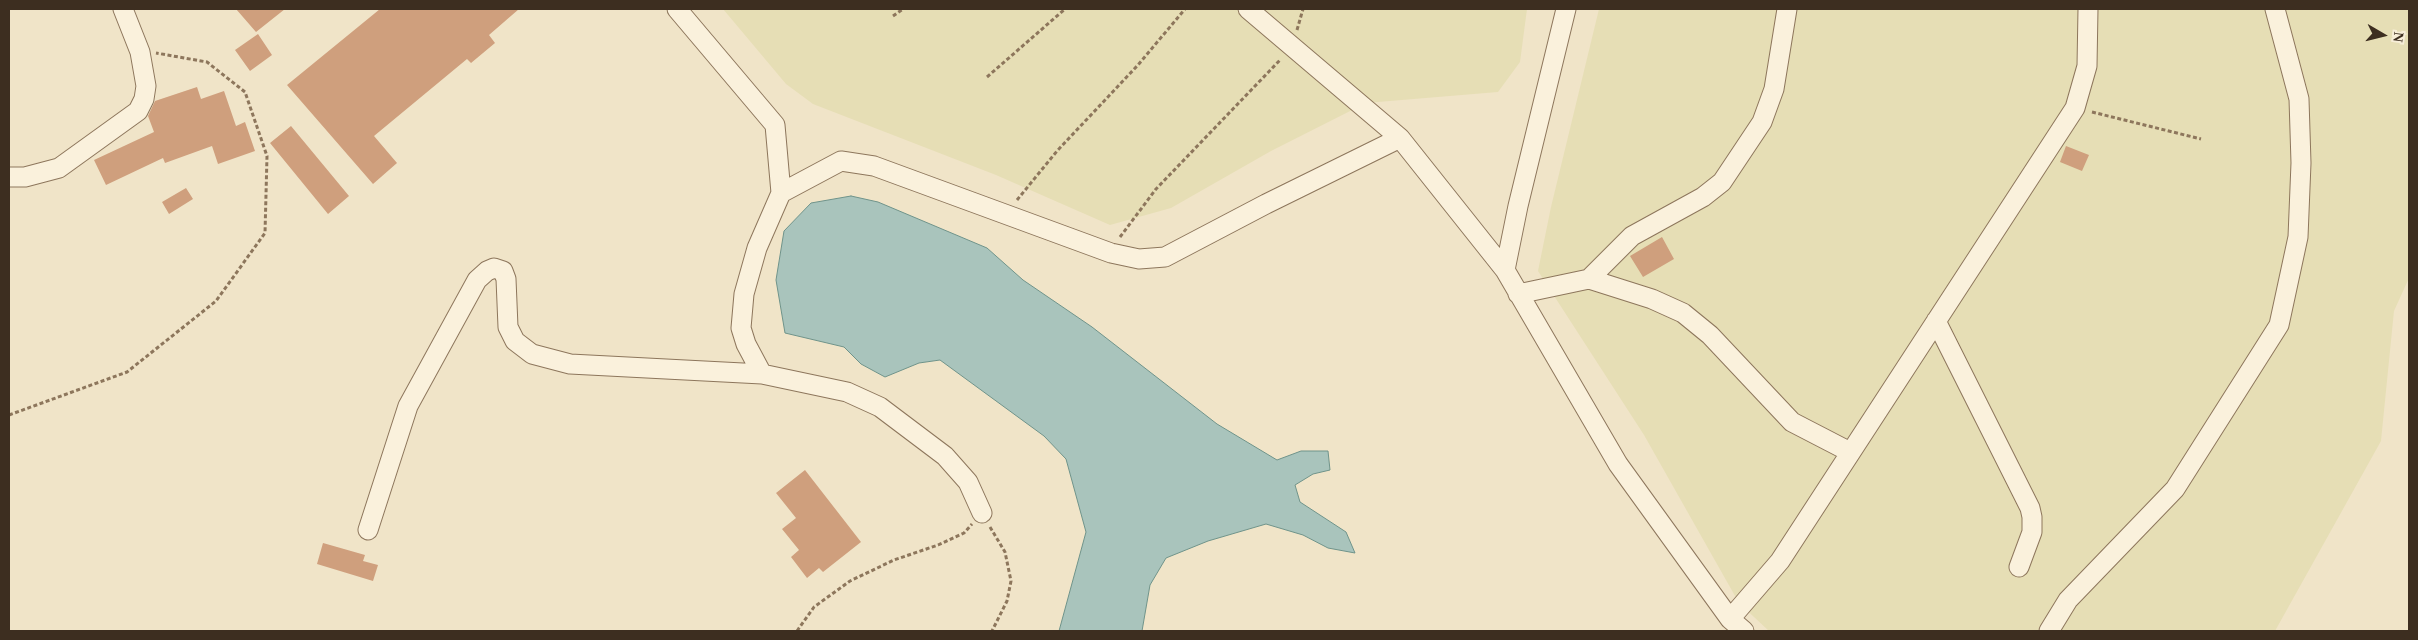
<!DOCTYPE html>
<style>
body{margin:0}
#map{position:relative;width:2418px;height:640px;overflow:hidden;background:#f0e4c8;font-family:Georgia,serif}
canvas{display:block}
.frame{position:absolute;inset:0;border:10px solid #3d2e20;pointer-events:none}
.north{position:absolute;left:2358px;top:10px;width:50px;height:50px;-webkit-text-stroke:4px #f7eed8;paint-order:stroke;rotate:98deg;font-size:14px;font-weight:700;line-height:20px;text-align:center;color:#3d2e20}
.north::after{content:'';display:block;margin:auto;width:18px;height:22px;background:#3d2e20;clip-path:polygon(50% 0,100% 100%,50% 72%,0 100%)}
</style>
<div id="map">
<canvas width="2418" height="640"></canvas>
<div class="frame"></div>
<div class="north">N</div>
</div>
<script>
const ctx = document.querySelector('canvas').getContext('2d');
ctx.lineJoin = 'round';
function paint(path, color) { ctx.fillStyle = color; ctx.fill(path, 'evenodd'); }
const shape = rows => new Path2D(rows.map(r => 'M' + r).join(''));
function trace(path, color, width, dash) { ctx.strokeStyle = color; ctx.lineWidth = width; ctx.lineCap = dash ? 'butt' : 'round'; ctx.setLineDash(dash || []); ctx.stroke(path); }
const farmland = shape([
 [723,9,1527,9,1520,62,1498,92,1366,103,1271,151,1171,208,1110,225,996,175,813,104,786,84],
 [1599,9,2409,9,2409,278,2394,311,2381,441,2275,631,1769,631,1739,603,1644,435,1538,271,1551,207]
]);
const water = shape([
 [851,196,878,202,987,248,1023,280,1092,327,1217,424,1277,460,1301,451,1328,451,1330,470,1313,474,1295,485,1300,502,1346,532,1355,553,1328,548,1303,535,1266,524,1208,541,1166,558,1150,585,1142,631,1059,631,1086,532,1066,459,1044,436,940,360,919,363,885,377,861,364,844,347,785,333,776,280,784,231,811,203,851,196]
]);
const building = shape([
 [236,9,285,9,256,32],
 [380,9,519,9,489,35,495,43,471,63,467,59,374,136,397,163,373,184,287,85],
 [258,34,272,55,250,71,235,50],
 [197,87,201,99,224,91,236,126,245,122,255,151,218,164,212,146,165,163,163,158,106,185,94,160,154,132,148,116,155,101],
 [291,126,349,196,328,214,270,143],
 [2066,146,2089,155,2082,171,2060,162],
 [186,188,193,199,169,214,162,202],
 [1662,237,1674,259,1643,277,1630,256],
 [805,470,861,542,823,572,819,568,807,578,791,557,799,550,782,529,796,518,776,493],
 [323,543,365,555,363,561,378,565,373,581,317,564]
]);
const path = shape([
 [893,16,903,9],
 [1297,30,1303,9],
 [987,77,1065,9],
 [2092,112,2201,139],
 [1017,200,1057,151,1138,65,1185,9],
 [1120,237,1156,189,1281,59],
 [9,415,127,372,216,301,265,233,267,156,245,92,207,62,156,53],
 [990,527,1005,552,1011,581,1007,601,992,631],
 [797,631,814,607,850,581,894,560,938,545,964,533,972,524]
]);
const minor = shape([
 [677,9,775,125,781,193,757,248,744,294,741,328,746,344,762,374],
 [1248,9,1400,138,1505,270,1618,464,1730,619,1744,631],
 [9,177,25,177,59,168,138,111,144,99,146,86,140,52,123,9],
 [781,193,841,161,874,166,1111,253,1139,259,1165,257,1266,204,1400,138],
 [1505,270,1518,206,1566,9],
 [1589,279,1632,236,1703,197,1722,182,1762,122,1774,89,1787,9],
 [1518,294,1589,279,1652,299,1683,313,1710,335,1792,422,1850,452],
 [1936,321,2030,508,2032,517,2032,532,2019,567],
 [368,530,408,406,477,280,487,271,494,268,503,271,506,279,508,327,515,341,532,354,570,364,762,374,847,392,880,407,945,456,968,482,982,513],
 [1730,619,1780,561,2075,108,2087,66,2088,9],
 [2049,631,2068,600,2175,489,2279,325,2298,237,2301,163,2299,99,2275,9]
]);
paint(farmland, '#e6deb5');
paint(water, '#a9c4bc');
trace(water, '#6f938a', 1);
paint(building, '#cf9f7d');
trace(minor, '#8d765c', 21);
trace(path, '#8d765c', 3, [4, 2.5]);
trace(minor, '#faf1dc', 19);
</script>
